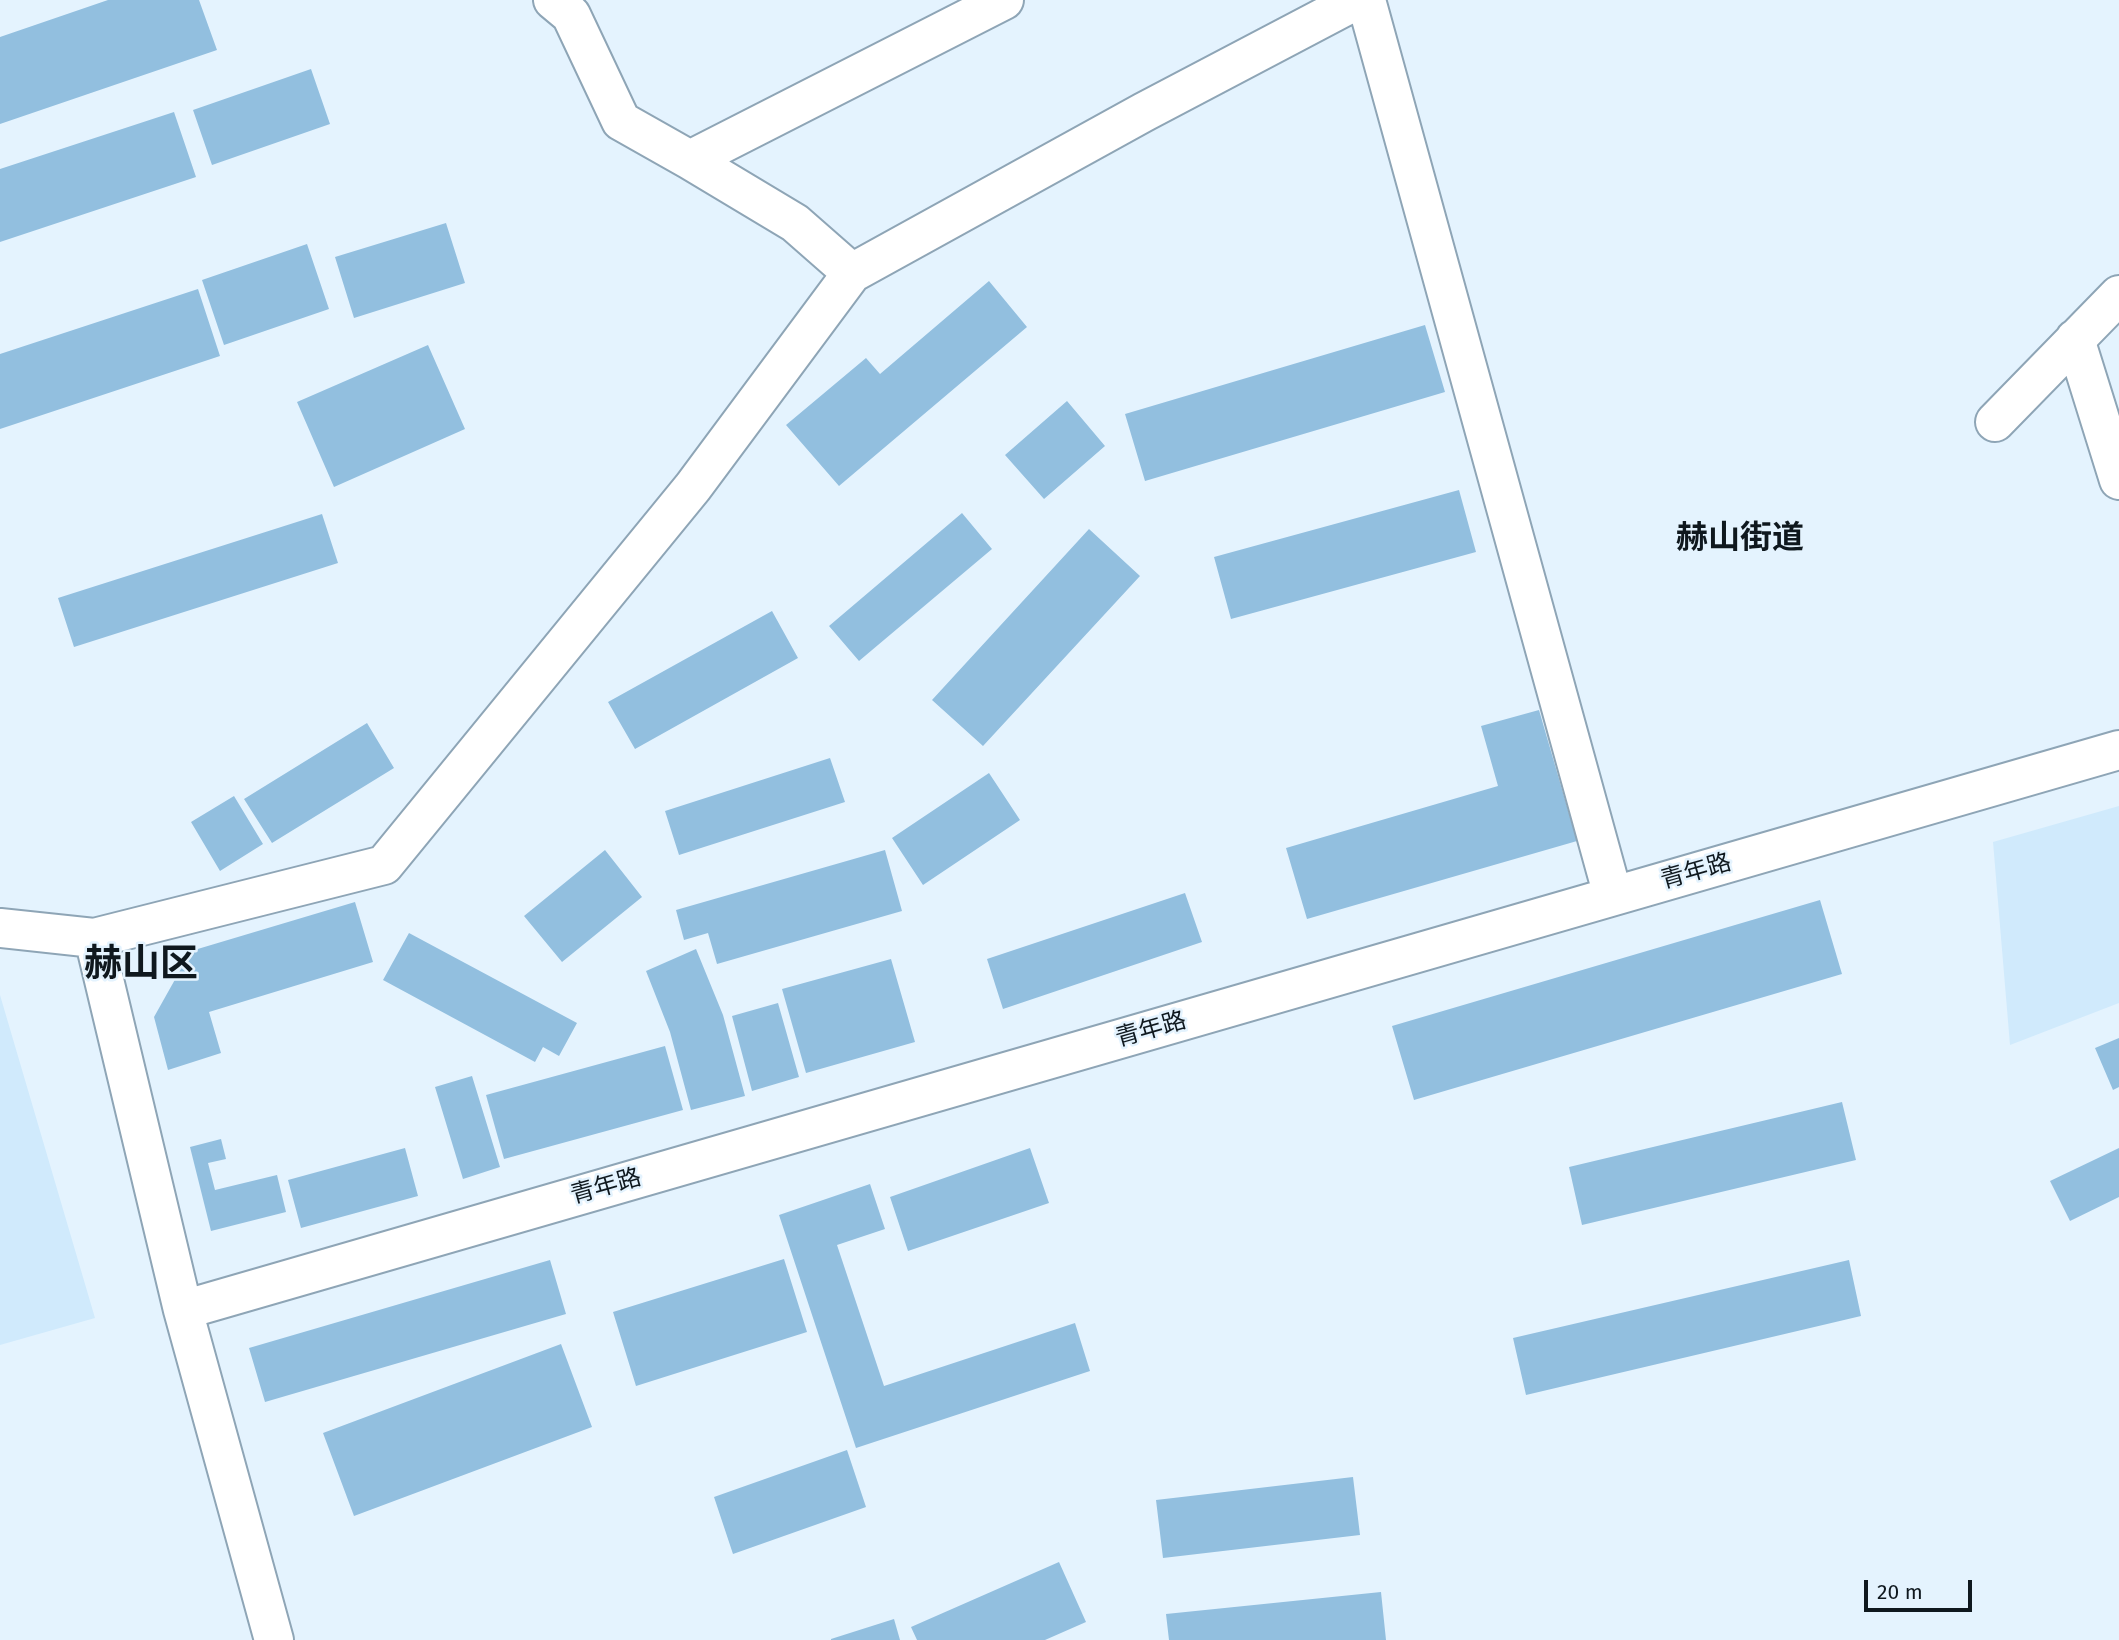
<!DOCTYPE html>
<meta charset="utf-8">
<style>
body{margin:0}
#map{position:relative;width:2119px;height:1640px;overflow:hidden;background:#e4f3fe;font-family:"Fira Sans",sans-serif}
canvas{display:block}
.scale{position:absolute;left:1864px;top:1580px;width:108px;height:32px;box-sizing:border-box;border:4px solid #0f181e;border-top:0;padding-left:9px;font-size:21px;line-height:24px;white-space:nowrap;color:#0f181e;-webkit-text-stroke:5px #e4f3fe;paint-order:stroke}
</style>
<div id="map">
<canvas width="2119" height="1640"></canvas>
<div class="scale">20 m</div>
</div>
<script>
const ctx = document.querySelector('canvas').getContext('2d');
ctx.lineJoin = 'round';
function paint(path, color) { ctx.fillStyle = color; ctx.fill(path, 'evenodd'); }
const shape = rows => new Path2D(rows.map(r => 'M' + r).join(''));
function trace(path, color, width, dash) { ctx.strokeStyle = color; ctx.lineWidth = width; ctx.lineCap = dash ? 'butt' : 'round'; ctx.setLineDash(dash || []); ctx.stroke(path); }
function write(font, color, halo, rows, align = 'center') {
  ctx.font = font + ' "Fira Sans","Noto Sans SC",sans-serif'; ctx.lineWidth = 5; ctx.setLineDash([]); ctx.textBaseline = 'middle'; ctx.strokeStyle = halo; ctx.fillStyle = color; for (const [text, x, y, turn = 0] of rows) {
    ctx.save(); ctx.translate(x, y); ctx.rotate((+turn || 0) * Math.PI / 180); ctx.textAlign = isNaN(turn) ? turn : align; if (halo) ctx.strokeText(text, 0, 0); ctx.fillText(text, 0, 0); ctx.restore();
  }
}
const built = shape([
 [2119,806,2119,1003,2010,1045,1993,842],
 [0,995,95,1318,0,1345]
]);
const building = shape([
 [108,0,199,0,217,50,0,124,0,37],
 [311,69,330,124,212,165,193,110],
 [174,112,196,177,0,242,0,169],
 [446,223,465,283,354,318,335,257],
 [307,244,329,309,224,345,202,280],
 [989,281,1027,327,839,486,786,425,866,358,880,374],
 [198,289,220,356,0,429,0,354],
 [1425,325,1445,392,1145,481,1125,414],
 [428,345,465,429,334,487,297,402],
 [1067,401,1105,446,1044,499,1005,455],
 [1459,490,1476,552,1231,619,1214,557],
 [962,513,992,549,859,661,829,626],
 [322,514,338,563,74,647,58,598],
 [1089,529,1140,576,983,746,932,700],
 [772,611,798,658,635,749,608,702],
 [1539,710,1577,841,1307,919,1286,848,1498,786,1481,726],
 [367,723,394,768,272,843,244,799],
 [830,758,845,802,679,855,665,811],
 [989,773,1020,820,923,885,892,838],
 [234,796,263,844,220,871,191,822],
 [605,850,642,897,562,962,524,916],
 [885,850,902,911,717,964,708,933,684,940,676,910],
 [1185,893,1202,942,1003,1009,987,959],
 [1820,900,1842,974,1414,1100,1392,1026],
 [355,902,373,962,209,1012,221,1053,168,1070,154,1017,191,951],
 [409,933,577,1023,559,1056,543,1047,535,1062,383,980],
 [696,949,723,1015,745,1096,691,1110,670,1032,646,971],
 [891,959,915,1042,806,1073,782,989],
 [778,1003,799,1077,752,1091,732,1016],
 [2119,1038,2119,1087,2113,1090,2095,1048],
 [665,1046,683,1110,504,1159,486,1095],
 [472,1076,500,1167,463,1179,435,1087],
 [1842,1102,1856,1160,1582,1225,1569,1167],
 [221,1139,226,1159,208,1163,215,1190,277,1175,286,1212,211,1231,190,1147],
 [405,1148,418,1196,301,1228,288,1180],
 [1030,1148,1049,1203,908,1251,890,1197],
 [2119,1148,2119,1197,2070,1221,2050,1181],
 [870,1184,885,1229,837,1245,884,1386,1075,1323,1090,1371,856,1448,779,1215],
 [784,1259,807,1332,636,1386,613,1312],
 [550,1260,566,1314,265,1402,249,1348],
 [1849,1260,1861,1316,1526,1395,1513,1338],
 [561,1344,592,1427,354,1516,323,1433],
 [847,1450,866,1507,733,1554,714,1497],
 [1353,1477,1360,1535,1163,1558,1156,1500],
 [1059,1562,1086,1622,1045,1640,917,1640,911,1627],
 [1381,1592,1386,1640,1169,1640,1166,1614],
 [894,1619,900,1640,831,1640,831,1639]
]);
const minor = shape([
 [553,0,571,15,621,121,690,160],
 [1366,0,1613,896],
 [852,273,795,223,690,160,1004,0],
 [2075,339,2119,480],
 [1995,422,2119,295],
 [0,928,94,938,384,865,693,487,852,273,1144,112,1357,0],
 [94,938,183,1310,274,1640],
 [183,1310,2119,750]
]);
const streetNames = [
 ["青年路",1696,872,-16],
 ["青年路",1151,1030,-16],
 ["青年路",606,1187,-16]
];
const districtNames = [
 ["赫山街道",1740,539]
];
const townNames = [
 ["赫山区",141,965]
];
paint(built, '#d0eafc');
paint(building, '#92bfdf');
trace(minor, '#8ea5b6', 42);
trace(minor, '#fff', 38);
write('24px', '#0f181e', '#e4f3fe', streetNames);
write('bold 32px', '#0f181e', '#e4f3fe', districtNames);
write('bold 38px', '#0f181e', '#e4f3fe', townNames);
</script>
